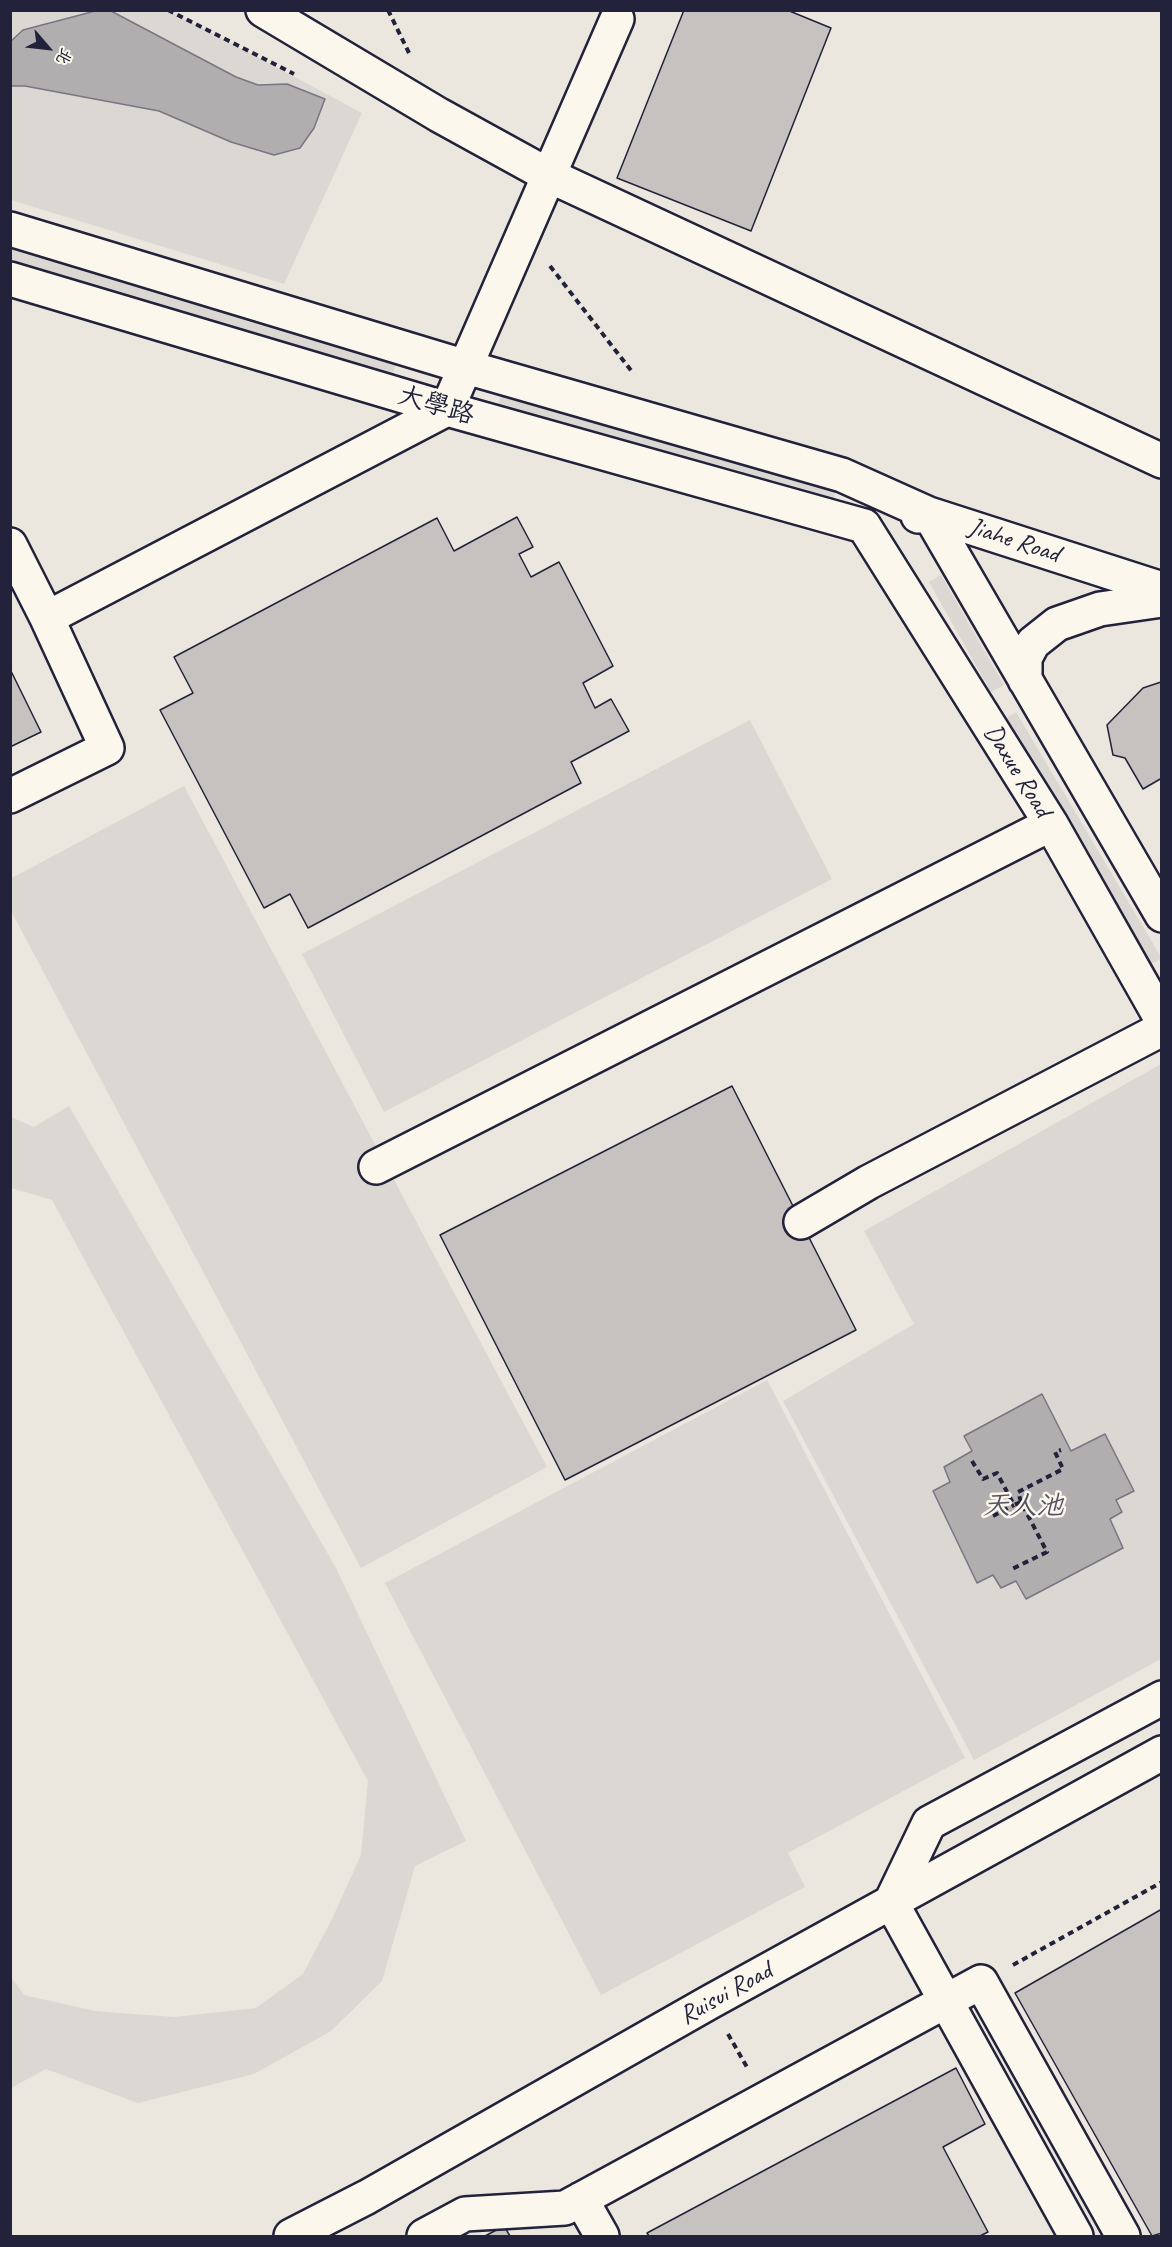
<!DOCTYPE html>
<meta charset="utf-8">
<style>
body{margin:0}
#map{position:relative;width:1172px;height:2247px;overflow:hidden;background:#fbf7ec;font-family:Caveat,"LXGW WenKai TC",sans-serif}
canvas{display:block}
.frame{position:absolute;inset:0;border:12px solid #22223b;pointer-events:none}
.north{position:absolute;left:18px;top:18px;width:60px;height:60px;-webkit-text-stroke:4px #fbf7ec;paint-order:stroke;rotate:118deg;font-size:16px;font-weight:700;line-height:24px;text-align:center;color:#22223b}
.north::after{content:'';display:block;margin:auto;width:21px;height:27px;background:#22223b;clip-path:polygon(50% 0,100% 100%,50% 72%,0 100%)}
</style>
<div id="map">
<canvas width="1172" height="2247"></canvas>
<div class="frame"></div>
<div class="north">北</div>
</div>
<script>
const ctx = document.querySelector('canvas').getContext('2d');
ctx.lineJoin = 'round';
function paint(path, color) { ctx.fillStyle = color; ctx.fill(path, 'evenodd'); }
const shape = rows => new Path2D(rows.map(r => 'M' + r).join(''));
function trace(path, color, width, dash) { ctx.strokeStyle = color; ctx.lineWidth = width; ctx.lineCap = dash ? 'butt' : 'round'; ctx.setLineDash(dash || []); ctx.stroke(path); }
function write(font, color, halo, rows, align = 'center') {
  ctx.font = font + ' Caveat,"LXGW WenKai TC",sans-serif'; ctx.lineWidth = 5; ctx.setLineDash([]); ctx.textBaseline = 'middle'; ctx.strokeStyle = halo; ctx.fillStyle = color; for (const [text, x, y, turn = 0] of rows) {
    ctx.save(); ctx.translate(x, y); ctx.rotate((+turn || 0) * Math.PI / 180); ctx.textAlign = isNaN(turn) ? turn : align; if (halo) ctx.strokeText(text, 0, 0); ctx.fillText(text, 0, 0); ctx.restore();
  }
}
const built = shape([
 [11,11,1161,11,1161,2236,11,2236]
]);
const green = shape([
 [10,11,171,11,362,113,284,284,11,200],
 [10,244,397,358,393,374,11,260],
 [502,392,836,490,833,502,498,405],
 [941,575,1004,685,991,692,929,582],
 [1016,712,1161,957,1161,959,1151,964,1005,719],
 [750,720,832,879,384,1112,302,954],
 [184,786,547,1467,361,1568,11,911,10,879],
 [1161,1064,1161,1659,974,1760,783,1401,914,1324,864,1231],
 [69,1106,336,1568,466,1841,415,1866,382,1981,331,2031,254,2074,138,2103,46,2069,11,2088,11,1977,24,1995,95,2011,174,2017,256,2008,303,1974,332,1919,361,1855,368,1781,52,1200,11,1188,11,1117,34,1127],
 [767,1380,965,1758,788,1853,805,1887,601,1995,385,1583]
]);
const water = shape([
 [99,10,111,11,236,77,258,85,287,84,325,99,314,128,300,148,274,155,231,142,159,111,25,86,11,86,11,41,23,30,99,10],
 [1042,1394,1071,1451,1105,1434,1134,1491,1116,1500,1122,1512,1110,1519,1123,1548,1026,1599,1016,1581,1001,1588,993,1575,977,1583,933,1491,950,1482,944,1467,972,1451,964,1436,1042,1394]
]);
const building = shape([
 [684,10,787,10,831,28,751,231,617,178,684,10],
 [517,517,533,547,519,554,531,577,559,562,613,666,583,683,595,708,611,699,629,731,571,762,581,783,308,928,290,894,264,908,160,710,193,693,174,657,437,518,454,551,517,517],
 [10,669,41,732,10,747,10,669],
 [1161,682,1162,778,1143,789,1125,758,1113,755,1107,725,1143,688,1161,682],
 [732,1086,856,1330,565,1480,440,1235,732,1086],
 [1162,1909,1162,2233,1152,2236,1015,1993,1162,1909],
 [956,2068,985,2124,943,2147,988,2232,980,2236,649,2236,647,2233,956,2068],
 [504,2226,510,2236,485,2236,504,2226]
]);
const path = shape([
 [168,10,294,74],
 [388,10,409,53],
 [550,266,633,373],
 [972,1461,983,1479,997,1473,1014,1505,1021,1502,1047,1552,1012,1569],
 [1021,1502,1018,1492,1063,1469,1055,1452,1061,1450],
 [993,1516,1014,1505],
 [1013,1965,1162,1882],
 [728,2034,748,2069]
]);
const minor = shape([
 [263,10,439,115,548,175,1162,461],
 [10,229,466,367,842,475,929,514,1162,915],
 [10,279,447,409,864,526,1051,824,1162,1020],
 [918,516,929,514,1162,589],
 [10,545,47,618],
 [1025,680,1025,658,1033,643,1057,624,1100,609,1162,600],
 [10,796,107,748,47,618,447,409,617,19],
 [376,1167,1051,824],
 [801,1222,869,1182,1162,1029],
 [581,2199,602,2236],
 [291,2236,367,2197,710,2002,1162,1753],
 [424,2236,465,2214,565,2208,981,1982,1123,2236],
 [1076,2236,891,1902,929,1823,1162,1698]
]);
const streetNames = [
 ["大學路",436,406,16],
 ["Jiahe Road",1014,541,18],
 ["Daxue Road",1017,771,58],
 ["Ruisui Road",726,1994,-29]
];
const waterNames = [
 ["天人池",1023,1507]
];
paint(built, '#ebe7df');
paint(green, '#dbd8d3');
paint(water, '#b1aeb0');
trace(water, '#787681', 1.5);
paint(building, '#c6c2c0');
trace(building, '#22223b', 1.5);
trace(minor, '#22223b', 38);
trace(path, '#22223b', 4, [6, 4.5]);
trace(minor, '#fbf7ec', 33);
write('26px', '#22223b', '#fbf7ec', streetNames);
write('italic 27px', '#545364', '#fbf7ec', waterNames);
</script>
